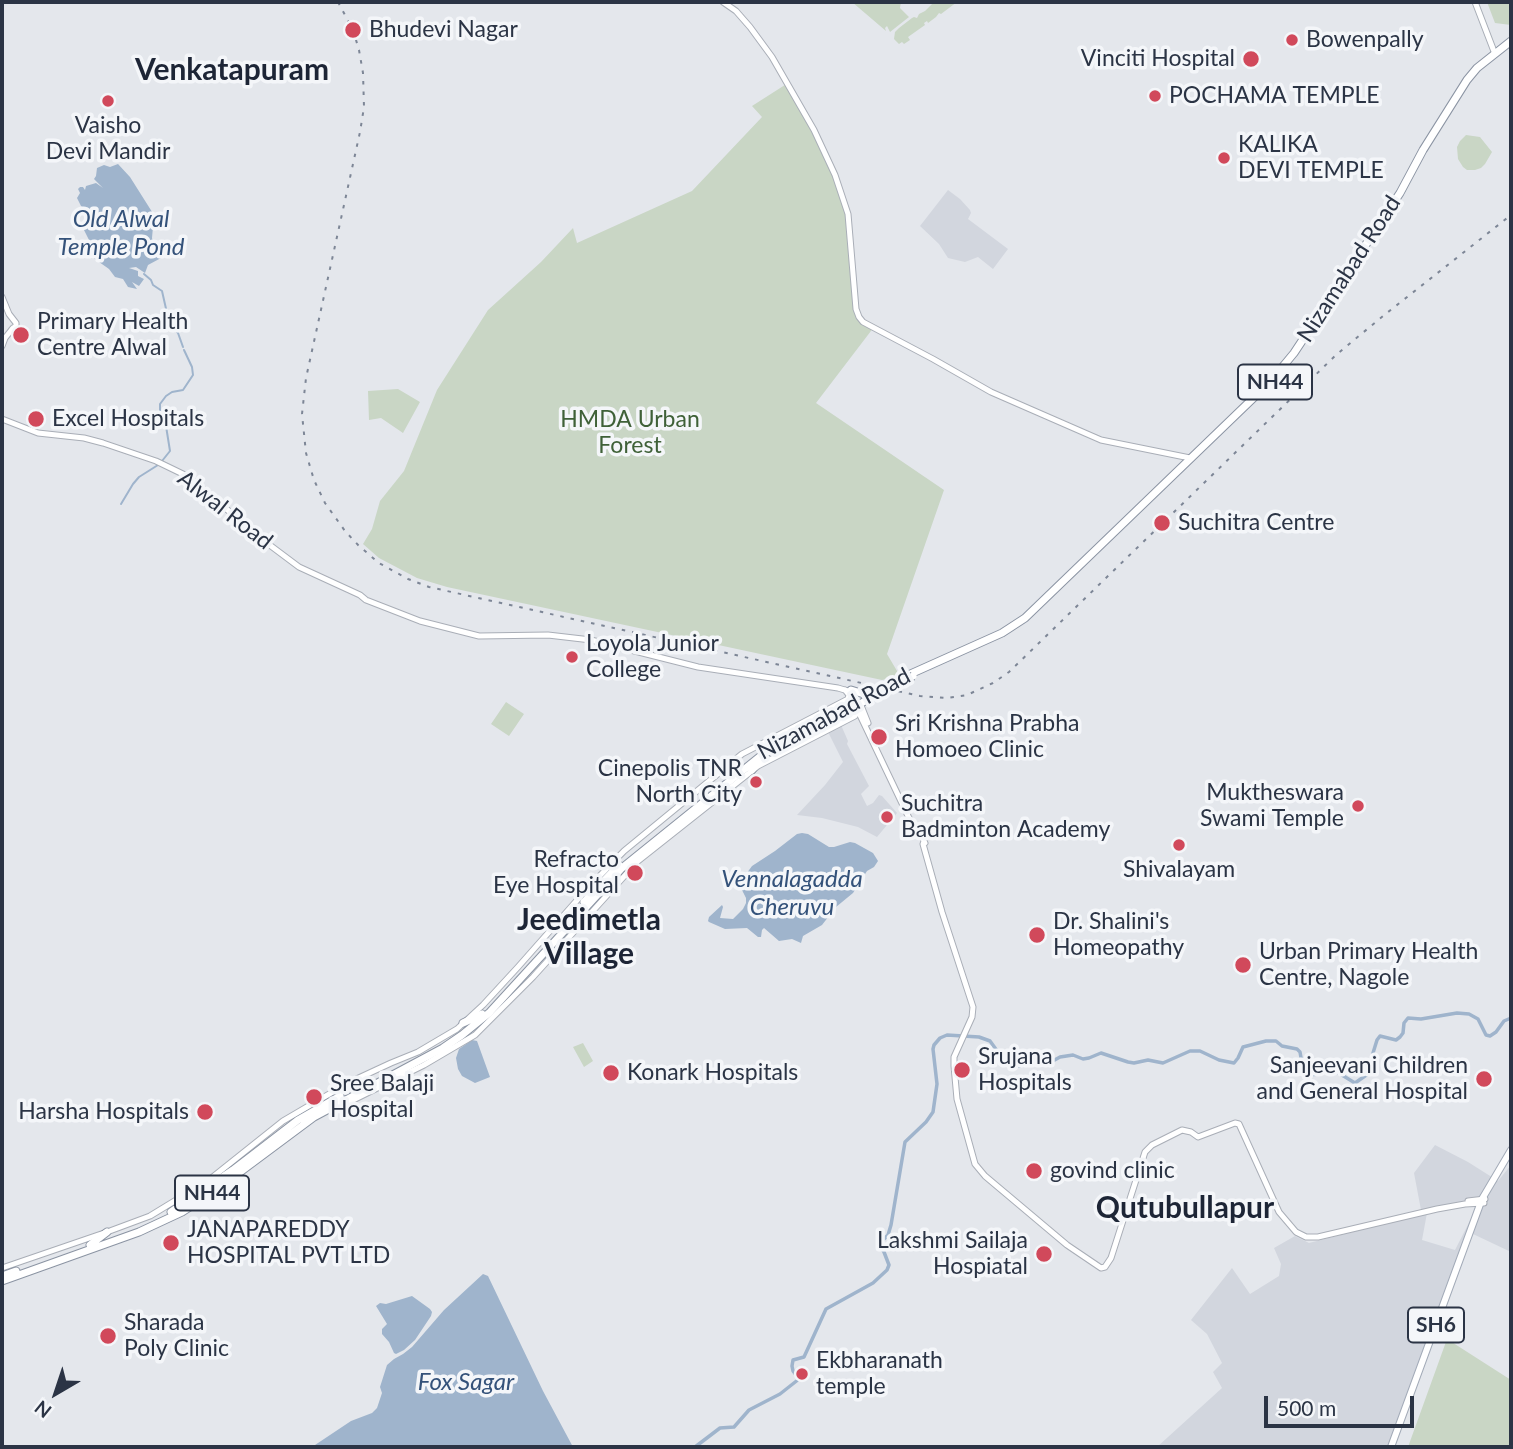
<!DOCTYPE html>
<style>
body{margin:0}
#map{position:relative;width:1513px;height:1449px;overflow:hidden;background:#e4e7ec;font-family:Lato,sans-serif}
canvas{display:block}
.frame{position:absolute;inset:0;border:4px solid #2b3445;pointer-events:none}
.north{position:absolute;left:21px;top:1358px;width:70px;height:70px;-webkit-text-stroke:5px #f4f6f9;paint-order:stroke;rotate:219deg;font-size:19px;font-weight:700;line-height:28px;text-align:center;color:#2b3445}
.north::after{content:'';display:block;margin:auto;width:24px;height:32px;background:#2b3445;clip-path:polygon(50% 0,100% 100%,50% 72%,0 100%)}
.scale{position:absolute;left:1264px;top:1396px;width:150px;height:32px;box-sizing:border-box;border:4px solid #2b3445;border-top:0;padding-left:9px;font-size:21px;line-height:24px;white-space:nowrap;color:#2b3445;-webkit-text-stroke:5px #f4f6f9;paint-order:stroke}
</style>
<div id="map">
<canvas width="1513" height="1449"></canvas>
<div class="frame"></div>
<div class="north">N</div>
<div class="scale">500 m</div>
</div>
<script>
const ctx = document.querySelector('canvas').getContext('2d');
ctx.lineJoin = 'round';
function paint(path, color) { ctx.fillStyle = color; ctx.fill(path, 'evenodd'); }
const shape = rows => new Path2D(rows.map(r => 'M' + r).join(''));
function trace(path, color, width, dash) { ctx.strokeStyle = color; ctx.lineWidth = width; ctx.lineCap = dash ? 'butt' : 'round'; ctx.setLineDash(dash || []); ctx.stroke(path); }
function write(font, color, halo, rows, align = 'center') {
  ctx.font = font + ' Lato,sans-serif'; ctx.lineWidth = 7; ctx.setLineDash([]); ctx.textBaseline = 'middle'; ctx.strokeStyle = halo; ctx.fillStyle = color; for (const [text, x, y, turn = 0] of rows) {
    ctx.save(); ctx.translate(x, y); ctx.rotate((+turn || 0) * Math.PI / 180); ctx.textAlign = isNaN(turn) ? turn : align; if (halo) ctx.strokeText(text, 0, 0); ctx.fillText(text, 0, 0); ctx.restore();
  }
}
const built = shape([
 [948,190,960,199,970,210,971,213,968,219,1008,249,993,269,978,257,965,262,948,258,939,244,920,226],
 [841,725,848,741,847,744,869,786,861,794,867,806,873,803,879,795,882,796,897,813,877,837,858,827,822,818,797,815,825,785,843,762,828,732],
 [1435,1145,1468,1162,1498,1181,1511,1165,1511,1252,1473,1234,1390,1447,1157,1447,1222,1388,1213,1372,1222,1363,1207,1334,1191,1320,1232,1268,1250,1294,1279,1276,1281,1264,1274,1248,1295,1236,1309,1243,1427,1213,1422,1240,1455,1250,1477,1207,1466,1201,1421,1210,1414,1173]
]);
const green = shape([
 [852,2,901,2,900,8,909,17,890,32,887,26,885,28,886,31],
 [934,2,957,2,941,14,939,13,936,17,928,23,927,21,924,23,925,25,908,37,910,40,904,44,902,42,899,44,894,39,895,32,899,28,912,18,914,17,917,18,919,14,925,11],
 [1487,2,1511,2,1511,25,1495,23],
 [788,83,814,129,848,214,857,314,862,321,874,327,816,403,944,490,887,654,900,676,882,680,447,587,417,578,379,558,363,544,372,529,380,501,404,471,437,390,488,310,541,262,573,228,577,243,692,191,762,117,752,106],
 [1466,135,1480,137,1492,152,1485,164,1481,168,1475,170,1467,170,1463,167,1458,159,1457,147,1460,141],
 [398,389,420,402,403,433,381,418,369,420,368,391],
 [506,702,524,714,509,736,491,724],
 [583,1043,593,1061,584,1067,573,1047],
 [1447,1339,1511,1380,1511,1447,1408,1447]
]);
const water = shape([
 [118,164,130,177,154,215,152,238,156,254,161,258,148,265,145,273,136,267,129,268,138,271,138,276,144,279,139,286,132,282,137,289,128,287,123,279,115,277,109,269,92,257,91,250,92,246,83,228,83,223,85,218,92,219,93,217,81,206,77,198,80,193,78,189,80,187,83,187,85,190,86,186,96,183,103,188,94,179,96,176,97,168,104,165,110,167],
 [802,833,808,834,829,847,834,847,850,842,855,843,873,853,878,861,874,867,867,871,853,893,836,907,822,925,803,936,801,943,792,939,779,941,764,928,762,930,761,937,758,937,747,928,725,929,709,922,708,921,709,917,722,905,723,907,720,918,733,919,743,909,746,903,746,898,740,886,741,881,752,866,775,851,797,834],
 [472,1040,477,1041,490,1077,475,1083,462,1076,458,1069,456,1058,459,1049],
 [483,1274,488,1276,543,1391,573,1447,312,1447,351,1421,372,1413,377,1408,382,1393,380,1387,387,1365,394,1359,403,1354,412,1347,444,1310],
 [412,1296,430,1309,432,1312,431,1316,415,1340,404,1350,396,1354,394,1353,389,1342,382,1334,382,1329,387,1324,376,1306,380,1303,386,1304]
]);
const stream = shape([
 [144,274,151,280,153,285,162,291,169,322,178,333,183,347],
 [162,461,170,451,166,426,160,410,160,404,166,396,172,392,183,390,193,375,192,367,184,350],
 [121,504,133,484,139,477,158,465]
]);
const canal = shape([
 [695,1447,720,1428,734,1427,749,1410,780,1394,799,1379,793,1371,792,1366,793,1360,804,1357,826,1309,873,1283,887,1270,889,1265,884,1252,879,1244,888,1235,891,1225,905,1142,926,1122,933,1112,937,1084,933,1049,934,1045,940,1038,947,1035,979,1037,990,1041,1003,1059,1014,1066,1018,1066,1030,1063,1051,1062,1060,1057,1073,1055,1083,1059,1089,1058,1101,1053,1128,1062,1134,1063,1148,1060,1163,1063,1190,1051,1200,1051,1219,1060,1234,1063,1238,1058,1243,1047,1266,1041,1276,1041,1282,1046,1297,1049,1300,1052,1303,1069,1308,1075,1319,1074,1324,1070,1337,1072,1355,1083,1375,1069,1377,1063,1373,1053,1377,1040,1380,1036,1396,1040,1400,1037,1403,1033,1404,1023,1408,1018,1421,1019,1457,1013,1469,1014,1478,1019,1486,1035,1490,1036,1496,1032,1504,1021,1511,1018]
]);
const secondary = shape([
 [723,2,736,11,750,27,772,57,814,130,835,175,848,214,856,309,859,317,863,322,933,359,991,392,1101,440,1190,458],
 [1475,2,1495,54],
 [2,297,9,314,16,323,16,326,12,329],
 [2,346,5,338,13,328],
 [2,419,38,433,84,438,103,443,156,461,187,476,267,543,299,567,360,595,366,600,420,621,479,636,548,635,591,640,698,667,838,688,848,691,855,701],
 [860,703,868,723],
 [852,711,857,710,858,711,909,818,920,833,925,843],
 [924,841,923,844,942,912,973,1007,972,1017,954,1057,954,1066,957,1099,975,1164,985,1176,1067,1245,1101,1268,1105,1267,1111,1258,1145,1152,1152,1145,1182,1130,1191,1132,1198,1137,1235,1123,1239,1124,1279,1212,1296,1232,1306,1237,1318,1237,1437,1209,1465,1204,1484,1203],
 [349,1102,424,1065,475,1035,533,977,638,861,758,766,855,716],
 [1468,1201,1485,1199],
 [2,1268,107,1232,150,1216,209,1180,283,1121,312,1104,350,1082,391,1063,418,1052,457,1029,483,1005,518,967,587,889,624,851,742,754,848,699,849,695,845,690]
]);
const primary = shape([
 [1391,1447,1482,1199,1511,1150]
]);
const highway = shape([
 [897,680,1002,633,1025,618,1270,382,1294,353,1400,193,1423,150,1467,80,1477,68,1511,41],
 [851,690,867,695],
 [752,770,760,759],
 [584,902,619,865],
 [463,1023,482,1014],
 [171,1212,233,1170,298,1120,340,1096],
 [90,1245,107,1232],
 [2,1276,16,1271],
 [2,1281,139,1232,182,1212,216,1190,314,1117,443,1048,462,1035,489,1013,622,868,762,755,781,744,879,694]
]);
const rail = shape([
 [338,2,353,30,359,50,363,73,364,107,360,132,306,378,302,414,306,453,314,480,325,503,345,531,359,546,379,563,408,579,429,587,920,696,947,698,967,695,993,683,1009,672,1336,355,1383,316,1511,215]
]);
const highwayBridge = shape([
 [879,694,913,676]
]);
const markers = [
 [353,30,9,"#d1495b"],
 [1292,40,7,"#d1495b"],
 [1251,59,9,"#d1495b"],
 [1155,96,7,"#d1495b"],
 [108,101,7,"#d1495b"],
 [1224,158,7,"#d1495b"],
 [21,335,9,"#d1495b"],
 [36,419,9,"#d1495b"],
 [1162,523,9,"#d1495b"],
 [572,657,7,"#d1495b"],
 [879,737,9,"#d1495b"],
 [756,782,7,"#d1495b"],
 [1358,806,7,"#d1495b"],
 [887,817,7,"#d1495b"],
 [1179,845,7,"#d1495b"],
 [635,873,9,"#d1495b"],
 [1037,935,9,"#d1495b"],
 [1243,965,9,"#d1495b"],
 [962,1070,9,"#d1495b"],
 [611,1073,9,"#d1495b"],
 [1484,1079,9,"#d1495b"],
 [314,1097,9,"#d1495b"],
 [205,1112,9,"#d1495b"],
 [1034,1171,9,"#d1495b"],
 [171,1243,9,"#d1495b"],
 [1044,1254,9,"#d1495b"],
 [108,1336,9,"#d1495b"],
 [802,1374,7,"#d1495b"]
];
const shields = [
 [1275,382,74],
 [212,1193,74],
 [1436,1325,56]
];
const shieldNames = [
 ["NH44",1275,382],
 ["NH44",212,1193],
 ["SH6",1436,1325]
];
const poiNames = [
 ["Bhudevi Nagar",369,30],
 ["Bowenpally",1306,40],
 ["Vinciti Hospital",1235,59,"right"],
 ["POCHAMA TEMPLE",1169,96],
 ["Vaisho",108,126,"center"],
 ["Devi Mandir",108,152,"center"],
 ["KALIKA",1238,145],
 ["DEVI TEMPLE",1238,171],
 ["Primary Health",37,322],
 ["Centre Alwal",37,348],
 ["Excel Hospitals",52,419],
 ["Suchitra Centre",1178,523],
 ["Loyola Junior",586,644],
 ["College",586,670],
 ["Sri Krishna Prabha",895,724],
 ["Homoeo Clinic",895,750],
 ["Cinepolis TNR",742,769,"right"],
 ["North City",742,795,"right"],
 ["Muktheswara",1344,793,"right"],
 ["Swami Temple",1344,819,"right"],
 ["Suchitra",901,804],
 ["Badminton Academy",901,830],
 ["Refracto",619,860,"right"],
 ["Eye Hospital",619,886,"right"],
 ["Shivalayam",1179,870,"center"],
 ["Dr. Shalini's",1053,922],
 ["Homeopathy",1053,948],
 ["Urban Primary Health",1259,952],
 ["Centre, Nagole",1259,978],
 ["Srujana",978,1057],
 ["Hospitals",978,1083],
 ["Sanjeevani Children",1468,1066,"right"],
 ["and General Hospital",1468,1092,"right"],
 ["Konark Hospitals",627,1073],
 ["Sree Balaji",330,1084],
 ["Hospital",330,1110],
 ["Harsha Hospitals",189,1112,"right"],
 ["govind clinic",1050,1171],
 ["JANAPAREDDY",187,1230],
 ["HOSPITAL PVT LTD",187,1256],
 ["Lakshmi Sailaja",1028,1241,"right"],
 ["Hospiatal",1028,1267,"right"],
 ["Sharada",124,1323],
 ["Poly Clinic",124,1349],
 ["Ekbharanath",816,1361],
 ["temple",816,1387]
];
const streetNames = [
 ["Nizamabad Road",1349,269,-57],
 ["Alwal Road",225,510,38],
 ["Nizamabad Road",834,714,-28]
];
const parkNames = [
 ["HMDA Urban",630,420],
 ["Forest",630,446]
];
const waterNames = [
 ["Old Alwal",121,219],
 ["Temple Pond",121,247],
 ["Vennalagadda",792,879],
 ["Cheruvu",792,907],
 ["Fox Sagar",466,1382]
];
const districtNames = [
 ["Venkatapuram",232,70],
 ["Jeedimetla",589,920],
 ["Village",589,954],
 ["Qutubullapur",1185,1208]
];
paint(built, '#d2d6de');
paint(green, '#c9d6c5');
paint(water, '#9fb4cc');
trace(stream, '#9fb4cc', 2);
trace(canal, '#9fb4cc', 3.5);
trace(secondary, '#a9aeb7', 7);
trace(primary, '#a3abb8', 8);
trace(highway, '#8b94a3', 9);
trace(secondary, '#fff', 5);
trace(primary, '#fff', 6);
trace(highway, '#fff', 7);
trace(rail, '#7d8696', 2, [3.5, 7]);
trace(highwayBridge, '#8b94a3', 9, []);
trace(highwayBridge, '#fff', 7);
for (const [x, y, r, color] of markers) { const dot = new Path2D(); dot.arc(x, y, r, 0, 2 * Math.PI); ctx.fillStyle = color; ctx.fill(dot); trace(dot, '#f4f6f9', 2.5); }
for (const [x, y, w] of shields) { const box = new Path2D(); box.roundRect(x - w / 2, y - 17.5, w, 35, 5); ctx.fillStyle = '#f4f6f9'; ctx.fill(box); trace(box, '#2b3445', 2); }
write('bold 21px', '#2b3445', null, shieldNames);
write('23px', '#2b3445', '#f4f6f9', poiNames, 'left');
write('23px', '#2b3445', '#f4f6f9', streetNames);
write('23px', '#3f6138', '#f4f6f9', parkNames);
write('italic 24px', '#34527a', '#f4f6f9', waterNames);
write('bold 30px', '#1d2536', '#f4f6f9', districtNames);
</script>
